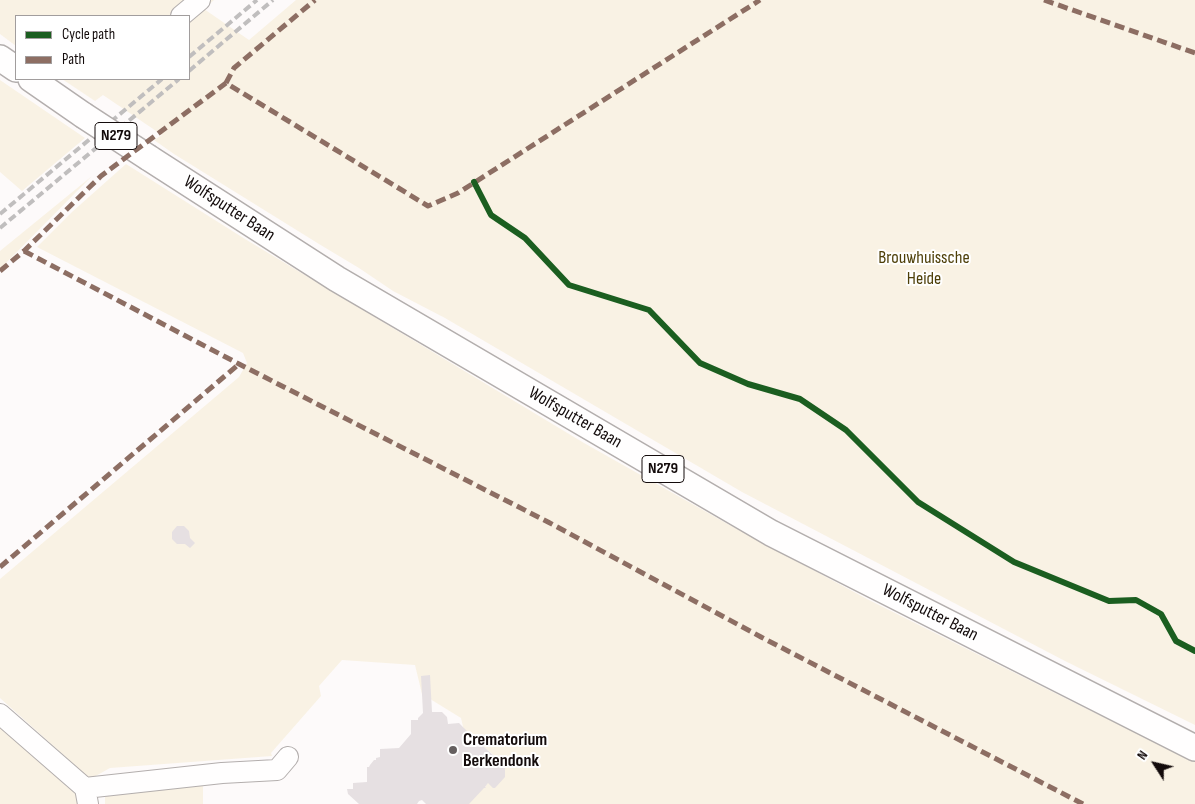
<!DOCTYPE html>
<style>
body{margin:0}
#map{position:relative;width:1195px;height:804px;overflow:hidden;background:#fdfafa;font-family:"Sofia Sans Condensed",sans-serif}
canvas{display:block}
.legend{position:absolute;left:15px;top:15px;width:175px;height:65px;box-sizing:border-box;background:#fff;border:1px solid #a19d9d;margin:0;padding:6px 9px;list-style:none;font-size:15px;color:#130b0b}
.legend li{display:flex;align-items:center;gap:10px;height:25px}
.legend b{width:25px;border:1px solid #a19d9d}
.north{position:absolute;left:1130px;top:739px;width:50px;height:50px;-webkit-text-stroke:4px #fff;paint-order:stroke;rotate:305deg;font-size:14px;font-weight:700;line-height:20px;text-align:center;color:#130b0b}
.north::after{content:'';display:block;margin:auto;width:18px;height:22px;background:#130b0b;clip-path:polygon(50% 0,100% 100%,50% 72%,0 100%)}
</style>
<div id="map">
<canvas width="1195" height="804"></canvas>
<ul class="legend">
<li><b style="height:6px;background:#1b5e20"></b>Cycle path</li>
<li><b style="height:6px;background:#8d6e63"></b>Path</li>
</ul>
<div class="north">N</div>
</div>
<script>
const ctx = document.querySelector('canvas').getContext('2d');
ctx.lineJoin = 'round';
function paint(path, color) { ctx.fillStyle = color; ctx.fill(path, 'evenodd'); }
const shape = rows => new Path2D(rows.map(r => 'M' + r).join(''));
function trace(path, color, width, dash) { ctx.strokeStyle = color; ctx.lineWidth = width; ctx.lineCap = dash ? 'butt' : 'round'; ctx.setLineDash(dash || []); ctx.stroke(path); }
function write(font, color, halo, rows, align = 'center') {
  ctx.font = font + ' "Sofia Sans Condensed",sans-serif'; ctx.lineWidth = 4; ctx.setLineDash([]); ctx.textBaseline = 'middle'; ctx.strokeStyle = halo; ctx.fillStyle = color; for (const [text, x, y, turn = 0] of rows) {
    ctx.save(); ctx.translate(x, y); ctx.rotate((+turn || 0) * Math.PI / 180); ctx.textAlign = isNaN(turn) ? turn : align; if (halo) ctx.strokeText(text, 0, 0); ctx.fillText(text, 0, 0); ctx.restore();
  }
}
const green = shape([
 [0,0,214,0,204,9,249,40,296,0,1195,0,1195,725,1065,661,742,492,445,318,393,291,359,268,319,244,174,154,154,140,162,135,103,95,95,101,62,79,189,79,189,16,16,16,16,46,0,34],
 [0,80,85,138,22,191,0,172],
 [126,164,245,239,584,443,726,523,867,599,1087,709,1195,761,1195,804,459,804,471,789,485,787,501,761,464,731,461,718,422,694,415,665,342,660,319,686,321,696,271,753,272,756,110,768,92,778,88,777,0,698,0,579,239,377,247,363,243,353,37,247,72,212],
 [92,176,0,269,0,251],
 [0,726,79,797,89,804,0,804],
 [203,782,203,804,105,804,105,791]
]);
const building = shape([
 [177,526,184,526,189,531,190,538,195,543,190,548,185,544,177,544,172,539,172,532],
 [430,675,432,712,442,712,447,717,448,724,459,723,469,733,468,745,470,747,483,746,505,766,505,777,495,788,493,788,488,783,485,787,486,788,484,788,469,804,426,804,422,800,419,801,417,804,359,804,348,794,347,789,353,789,353,783,367,782,367,767,369,767,370,765,374,760,376,760,376,758,380,757,380,749,399,748,411,734,411,720,418,720,418,718,423,713,421,676]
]);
const minor = shape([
 [181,16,200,0],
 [0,714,85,788,88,804],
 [85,788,222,773,277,770,288,757]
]);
const major = shape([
 [0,58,16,69],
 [31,79,83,115],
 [149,158,337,279,771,533,1195,748]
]);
const rail = shape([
 [189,57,257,0],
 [189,71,273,0],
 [0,214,162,79],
 [0,228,179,79]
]);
const majorBridge = shape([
 [83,115,149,158]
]);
const quiet = shape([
 [1044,0,1195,53],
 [226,83,234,68,315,0],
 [24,251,239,364,548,522,761,637,1083,804],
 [0,271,24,251,101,176,226,83,428,206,458,193,760,0],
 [0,567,239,364]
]);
const cycleway = shape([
 [474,182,491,215,525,238,569,285,649,310,700,363,748,384,800,399,846,430,918,502,1014,562,1109,601,1136,600,1161,614,1176,641,1195,651]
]);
const markers = [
 [453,750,5,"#655f5f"]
];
const shields = [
 [116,136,42],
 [663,469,42]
];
const shieldNames = [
 ["N279",116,136],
 ["N279",663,469]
];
const streetNames = [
 ["Wolfsputter Baan",229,209,33],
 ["Wolfsputter Baan",575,418,30],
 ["Wolfsputter Baan",930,613,27]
];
const parkNames = [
 ["Brouwhuissche",924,258],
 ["Heide",924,279]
];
const poiNames = [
 ["Crematorium",463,740],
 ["Berkendonk",463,761]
];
paint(green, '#f9f2e4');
paint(building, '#e6e0e2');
trace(minor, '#b3aead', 22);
trace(major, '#b3aead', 28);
trace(minor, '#fffefe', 20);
trace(major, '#fffefe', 25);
trace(rail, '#c0bebe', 4, [8, 4]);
trace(majorBridge, '#b3aead', 28, []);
trace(majorBridge, '#fffefe', 25);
trace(quiet, '#8d6e63', 5, [10, 5]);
trace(cycleway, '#1b5e20', 6);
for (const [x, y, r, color] of markers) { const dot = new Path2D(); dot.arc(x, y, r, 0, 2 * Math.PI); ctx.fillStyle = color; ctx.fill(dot); trace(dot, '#fff', 2); }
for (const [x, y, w] of shields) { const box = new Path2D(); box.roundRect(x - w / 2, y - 13.5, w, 27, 4); ctx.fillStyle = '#fff'; ctx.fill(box); trace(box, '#130b0b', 1); }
write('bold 16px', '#130b0b', null, shieldNames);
write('18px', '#130b0b', '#fff', streetNames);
write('18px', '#4e3f08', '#fff', parkNames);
write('bold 18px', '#130b0b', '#fff', poiNames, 'left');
</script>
